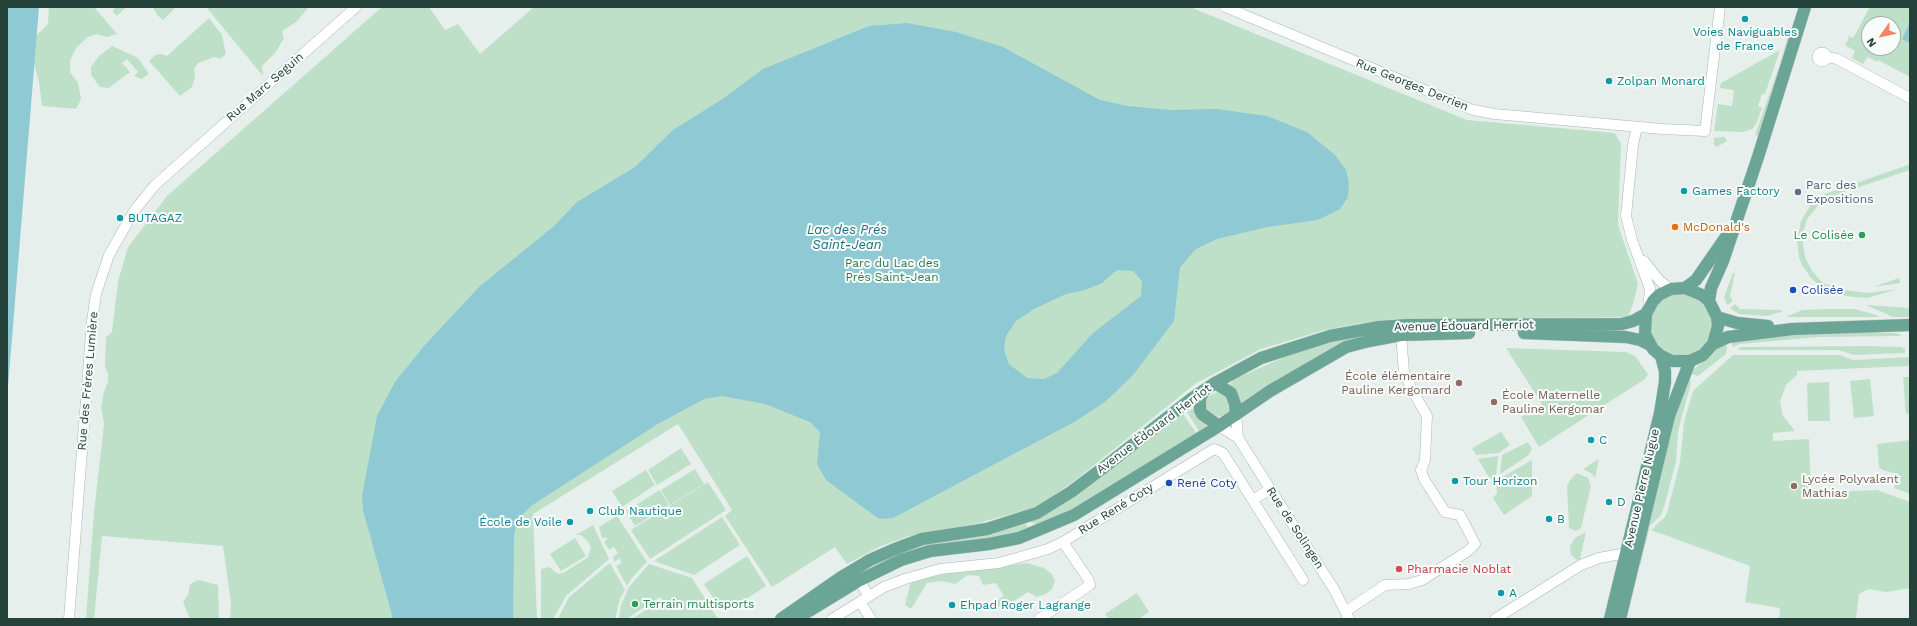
<!DOCTYPE html>
<meta charset="utf-8">
<style>
body{margin:0}
#map{position:relative;width:1917px;height:626px;overflow:hidden;background:#e6efeb;font-family:"Work Sans",sans-serif}
canvas{display:block}
.frame{position:absolute;inset:0;border:8px solid #24423a;pointer-events:none}
.north{position:absolute;left:1861px;top:16px;width:40px;height:40px;box-sizing:border-box;background:#f7fbf9;border:1px solid #a3b1ad;border-radius:50%;rotate:236deg;font-size:11px;font-weight:700;line-height:16px;text-align:center;color:#24423a}
.north::after{content:'';display:block;margin:auto;width:14px;height:18px;background:#f4845f;clip-path:polygon(50% 0,100% 100%,50% 72%,0 100%)}
</style>
<div id="map">
<canvas width="1917" height="626"></canvas>
<div class="frame"></div>
<div class="north">N</div>
</div>
<script>
const ctx = document.querySelector('canvas').getContext('2d');
ctx.lineJoin = 'round';
function paint(path, color) { ctx.fillStyle = color; ctx.fill(path, 'evenodd'); }
const shape = rows => new Path2D(rows.map(r => 'M' + r).join(''));
function trace(path, color, width, dash) { ctx.strokeStyle = color; ctx.lineWidth = width; ctx.lineCap = dash ? 'butt' : 'round'; ctx.setLineDash(dash || []); ctx.stroke(path); }
function write(font, color, halo, rows, align = 'center') {
  ctx.font = font + ' "Work Sans",sans-serif'; ctx.lineWidth = 4; ctx.setLineDash([]); ctx.textBaseline = 'middle'; ctx.strokeStyle = halo; ctx.fillStyle = color; for (const [text, x, y, turn = 0] of rows) {
    ctx.save(); ctx.translate(x, y); ctx.rotate((+turn || 0) * Math.PI / 180); ctx.textAlign = isNaN(turn) ? turn : align; if (halo) ctx.strokeText(text, 0, 0); ctx.fillText(text, 0, 0); ctx.restore();
  }
}
const green = shape([
 [49,7,94,7,117,34,107,37,96,34,88,37,76,48,70,61,70,72,78,83,80,93,81,99,76,109,42,106,39,82,34,64,36,36,48,24],
 [114,7,126,7,117,16,113,12],
 [153,7,176,7,163,20,157,15],
 [206,7,309,7,296,22,282,31,284,38,275,53,262,66,263,76],
 [382,7,429,7,445,30,458,24,480,54,534,7,1190,7,1467,120,1615,133,1621,144,1618,225,1638,284,1634,301,1628,317,1394,319,1360,323,1321,331,1261,349,1195,384,1078,478,1042,504,1025,510,979,523,909,536,881,546,847,564,835,547,772,587,725,516,732,510,678,424,533,514,537,619,230,619,231,603,223,546,102,536,94,619,86,619,94,512,104,424,101,407,104,392,108,382,108,373,105,367,106,337,112,332,118,281,128,247,167,196],
 [1870,7,1910,7,1910,77,1878,60,1877,62,1868,57,1863,64,1852,58,1855,51,1845,45,1849,38,1847,37,1848,36,1853,38],
 [1869,24,1893,24,1893,48,1869,48],
 [209,18,222,35,226,54,220,59,214,57,198,63,194,69,195,76,192,87,180,96,149,61,156,55,161,54,167,56],
 [1795,28,1761,136,1755,135,1781,61,1788,35],
 [112,46,138,58,149,74,141,79,134,76,138,72,127,59,122,63,130,72,109,88,100,87,91,75,91,67,99,56],
 [1780,50,1765,94,1762,94,1758,106,1762,108,1756,124,1752,129,1743,132,1714,131,1718,104,1732,106,1734,90,1720,88,1721,83],
 [1725,137,1727,141,1717,147,1714,145,1714,138],
 [1910,159,1910,170,1835,195,1821,202,1807,219,1802,236,1805,257,1812,271,1823,283,1843,290,1869,293,1897,289,1868,298,1855,297,1839,295,1818,284,1811,278,1802,265,1799,257,1797,241,1801,221,1810,206,1825,194,1908,165],
 [1733,273,1735,273,1730,296,1733,301,1727,305,1724,297],
 [1899,278,1900,283,1873,287],
 '1650 325a31 31 0 1 1 62 0a31 31 0 1 1-62 0Z',
 [1735,304,1740,309,1782,310,1781,312,1766,316,1739,314,1731,309,1731,307],
 [1866,305,1910,308,1910,317,1893,317],
 [1826,309,1855,309,1876,315,1879,317,1786,317,1802,310],
 [1877,330,1879,333,1896,333,1902,336,1819,337,1740,344,1733,347,1730,341,1751,337],
 [1380,332,1240,403,1230,384,1235,379,1305,348,1334,338],
 [1725,341,1727,347,1726,354,1698,376,1689,373,1711,356],
 [1870,346,1901,347,1905,349,1905,353,1854,355,1839,350,1737,350,1741,347],
 [1506,348,1626,352,1635,356,1648,374,1645,379,1539,447,1521,417,1542,404],
 [1733,355,1840,355,1853,360,1910,357,1910,363,1908,366,1797,371,1797,375,1786,385,1780,401,1783,416,1795,431,1773,433,1773,441,1809,439,1811,493,1877,490,1910,502,1910,588,1886,592,1869,589,1864,591,1859,594,1856,619,1779,619,1780,608,1745,602,1750,566,1651,530,1664,518,1667,513,1680,462,1684,422,1693,391],
 [1903,377,1910,377,1910,413,1906,414],
 [1687,378,1690,379,1691,383,1678,431,1676,462,1664,507,1661,515,1650,526,1640,566,1639,563,1673,417],
 [1870,379,1874,416,1854,418,1850,381],
 [1829,382,1830,421,1808,421,1807,383],
 [1219,391,1227,396,1231,405,1229,413,1219,417,1206,411,1205,401,1207,397],
 [1194,408,1206,423,1206,426,1199,431,1187,412],
 [1183,414,1197,434,1072,511,1038,528,1034,523,1029,522,1124,457],
 [1501,432,1510,445,1499,453,1476,455,1472,448],
 [1910,440,1910,494,1894,488,1897,474,1882,470,1879,467,1877,444],
 [1528,442,1532,449,1529,455,1500,474,1502,455],
 [681,448,691,464,657,485,648,470],
 [1498,456,1496,476,1490,479,1478,459],
 [1599,459,1595,478,1591,473,1583,469],
 [1532,460,1532,496,1504,515,1493,498,1497,493,1496,481],
 [695,469,704,484,670,505,661,490],
 [646,470,655,485,622,507,612,491],
 [1577,473,1588,478,1591,486,1581,528,1576,531,1569,528,1567,486,1570,480],
 [708,482,726,510,650,559,631,530],
 [660,490,669,505,635,526,626,511],
 [617,516,647,562,632,578,627,586,616,566,621,563,620,558,614,562,613,557,618,553,614,547,609,550,604,542,608,538,602,538,599,527],
 [722,517,740,545,694,575,654,561],
 [1021,520,1032,530,892,558,920,543],
 [593,525,609,559,566,596,553,619,541,619,541,569,549,567,558,574,563,573,587,558,591,549,589,543,581,535,576,535],
 [1586,532,1580,559,1577,560,1571,555,1570,546,1575,538],
 [575,538,586,556,561,571,550,554],
 [747,556,766,586,731,609,724,610,718,605,704,584],
 [610,563,625,590,620,599,615,619,558,619,569,597],
 [1027,563,1044,568,1052,574,1055,581,1052,589,1046,594,1037,597,1028,592,1006,606,987,607,1004,596,996,583,983,585,979,576,968,575,955,584,942,581,927,583,911,609,905,605,911,581,960,571],
 [649,564,692,578,718,619,632,619,662,599,660,597,626,619,619,619,621,605,629,587],
 [198,580,218,585,219,619,190,619,183,602,188,595,190,584],
 [1137,593,1149,612,1138,619,1109,619,1105,614]
]);
const water = shape([
 [7,7,39,7,7,399],
 [907,23,956,32,1003,47,1100,100,1128,106,1171,110,1217,109,1267,116,1307,132,1335,155,1346,170,1349,183,1348,197,1340,209,1318,220,1267,227,1217,239,1196,249,1180,267,1174,321,1133,375,1105,402,1076,421,893,518,879,519,826,480,817,464,820,432,810,422,765,404,722,396,704,399,656,425,531,506,517,520,514,537,513,619,391,619,392,615,363,510,362,496,377,416,395,382,425,345,479,287,554,226,577,202,635,167,673,130,721,100,763,69,869,26],
 [1117,270,1133,271,1142,281,1141,296,1093,333,1057,373,1044,379,1027,378,1009,364,1004,350,1006,336,1016,321,1034,309,1066,294,1085,290,1102,283],
 [1910,23,1910,43,1902,39]
]);
const minor = shape([
 [1225,7,1473,110,1495,114,1662,129,1705,131,1720,7],
 '1817.5 57a4.5 4.5 0 1 1 9 0a4.5 4.5 0 1 1-9 0Z',
 [1827,57,1837,59,1910,98],
 [1637,127,1633,145,1626,216,1632,240,1650,289,1648,309],
 [1644,261,1660,281,1671,289],
 [1236,415,1238,438],
 [1219,426,1238,438,1335,591,1349,619],
 [1253,500,1270,489],
 [860,580,868,596],
 [860,602,871,619],
 [1346,611,1385,585,1409,584,1422,580,1468,551,1475,544,1460,515,1445,512,1424,479,1421,470,1425,460,1427,416,1412,390,1404,372,1401,335],
 [69,619,92,321,96,294,109,255,134,211,155,185,356,7],
 [832,619,884,587,905,579,940,569,999,563,1048,549,1063,542,1214,449,1223,453,1303,580],
 [1039,619,1090,585,1088,579,1063,542],
 [1495,619,1581,565,1599,558,1627,553]
]);
const major = shape([
 [1685,288,1696,280,1728,234],
 [1709,301,1711,288,1723,261,1758,157,1805,7],
 [1717,317,1737,323,1768,326],
 [1524,333,1626,337,1640,340,1650,345],
 [1713,344,1728,337,1793,329,1910,325],
 [1215,383,1231,393,1235,404,1236,415],
 [1204,390,1200,399,1200,410,1202,414,1219,426],
 [781,619,840,578,870,560,895,549,922,539,987,529,1037,513,1071,492,1103,468,1191,399,1215,383,1261,358,1330,336,1379,327,1407,325,1622,324,1633,321,1646,314],
 [796,619,860,580,901,560,930,551,989,544,1019,538,1074,515,1219,426,1270,391,1346,347,1369,341,1401,335,1469,333],
 [1610,619,1660,413,1665,382,1665,371,1661,356,1653,349,1645,334,1646,314,1653,301,1659,295,1671,289,1685,288,1702,295,1709,301,1717,317,1718,326,1713,344,1703,355,1690,361,1672,361,1661,356],
 [1620,619,1669,416,1690,361]
]);
const markers = [
 [1745,19,4,"#0f9aa8"],
 [1609,81,4,"#0f9aa8"],
 [1684,191,4,"#0f9aa8"],
 [1798,192,4,"#5c6f8a"],
 [120,218,4,"#0f9aa8"],
 [1675,227,4,"#e8710a"],
 [1862,235,4,"#2e9e5b"],
 [1793,290,4,"#1a4fb4"],
 [1459,383,4,"#8d6e63"],
 [1494,402,4,"#8d6e63"],
 [1591,440,4,"#0f9aa8"],
 [1455,481,4,"#0f9aa8"],
 [1169,483,4,"#1a4fb4"],
 [1794,486,4,"#8d6e63"],
 [1609,502,4,"#0f9aa8"],
 [590,511,4,"#0f9aa8"],
 [1549,519,4,"#0f9aa8"],
 [570,522,4,"#0f9aa8"],
 [1399,569,4,"#e0444e"],
 [1501,593,4,"#0f9aa8"],
 [635,604,4,"#2e9e5b"],
 [952,605,4,"#0f9aa8"]
];
const cultureNames = [
 ["Voies Naviguables",1745,32,"center"],
 ["de France",1745,46,"center"],
 ["Zolpan Monard",1617,81],
 ["Games Factory",1692,191],
 ["BUTAGAZ",128,218],
 ["C",1599,440],
 ["Tour Horizon",1463,481],
 ["D",1617,502],
 ["Club Nautique",598,511],
 ["B",1557,519],
 ["École de Voile",562,522,"right"],
 ["A",1509,593],
 ["Ehpad Roger Lagrange",960,605]
];
const streetNames = [
 ["Rue Georges Derrien",1412,85,22],
 ["Rue Marc Seguin",265,87,-41],
 ["Avenue Édouard Herriot",1464,326,-1],
 ["Rue des Frères Lumière",88,381,-85],
 ["Avenue Édouard Herriot",1154,429,-37],
 ["Avenue Pierre Nugue",1642,488,-77],
 ["Rue René Coty",1116,509,-32],
 ["Rue de Solingen",1295,528,57]
];
const serviceNames = [
 ["Parc des",1806,185],
 ["Expositions",1806,199]
];
const foodNames = [
 ["McDonald's",1683,227]
];
const leisureNames = [
 ["Le Colisée",1854,235],
 ["Terrain multisports",643,604,"left"]
];
const parkNames = [
 ["Parc du Lac des",892,263],
 ["Prés Saint-Jean",892,277]
];
const transitNames = [
 ["Colisée",1801,290],
 ["René Coty",1177,483]
];
const educationNames = [
 ["École élémentaire",1451,376,"right"],
 ["Pauline Kergomard",1451,390,"right"],
 ["École Maternelle",1502,395],
 ["Pauline Kergomar",1502,409],
 ["Lycée Polyvalent",1802,479],
 ["Mathias",1802,493]
];
const healthNames = [
 ["Pharmacie Noblat",1407,569]
];
const waterNames = [
 ["Lac des Prés",847,230],
 ["Saint-Jean",847,245]
];
paint(green, '#bfe0c8');
paint(water, '#8ec9d4');
trace(minor, '#a8b8b2', 11);
trace(major, '#c2cac8', 13);
trace(minor, '#fff', 10);
trace(major, '#6aa596', 12);
for (const [x, y, r, color] of markers) { const dot = new Path2D(); dot.arc(x, y, r, 0, 2 * Math.PI); ctx.fillStyle = color; ctx.fill(dot); trace(dot, '#f7fbf9', 1.5); }
write('12px', '#0d838f', '#f7fbf9', cultureNames, 'left');
write('12px', '#24423a', '#f7fbf9', streetNames);
write('12px', '#4e5e75', '#f7fbf9', serviceNames, 'left');
write('12px', '#c56008', '#f7fbf9', foodNames, 'left');
write('12px', '#27864d', '#f7fbf9', leisureNames, 'right');
write('12px', '#2d7a4b', '#f7fbf9', parkNames);
write('12px', '#164399', '#f7fbf9', transitNames, 'left');
write('12px', '#785e54', '#f7fbf9', educationNames, 'left');
write('12px', '#be3a42', '#f7fbf9', healthNames, 'left');
write('italic 13px', '#1c6f80', '#f7fbf9', waterNames);
</script>
